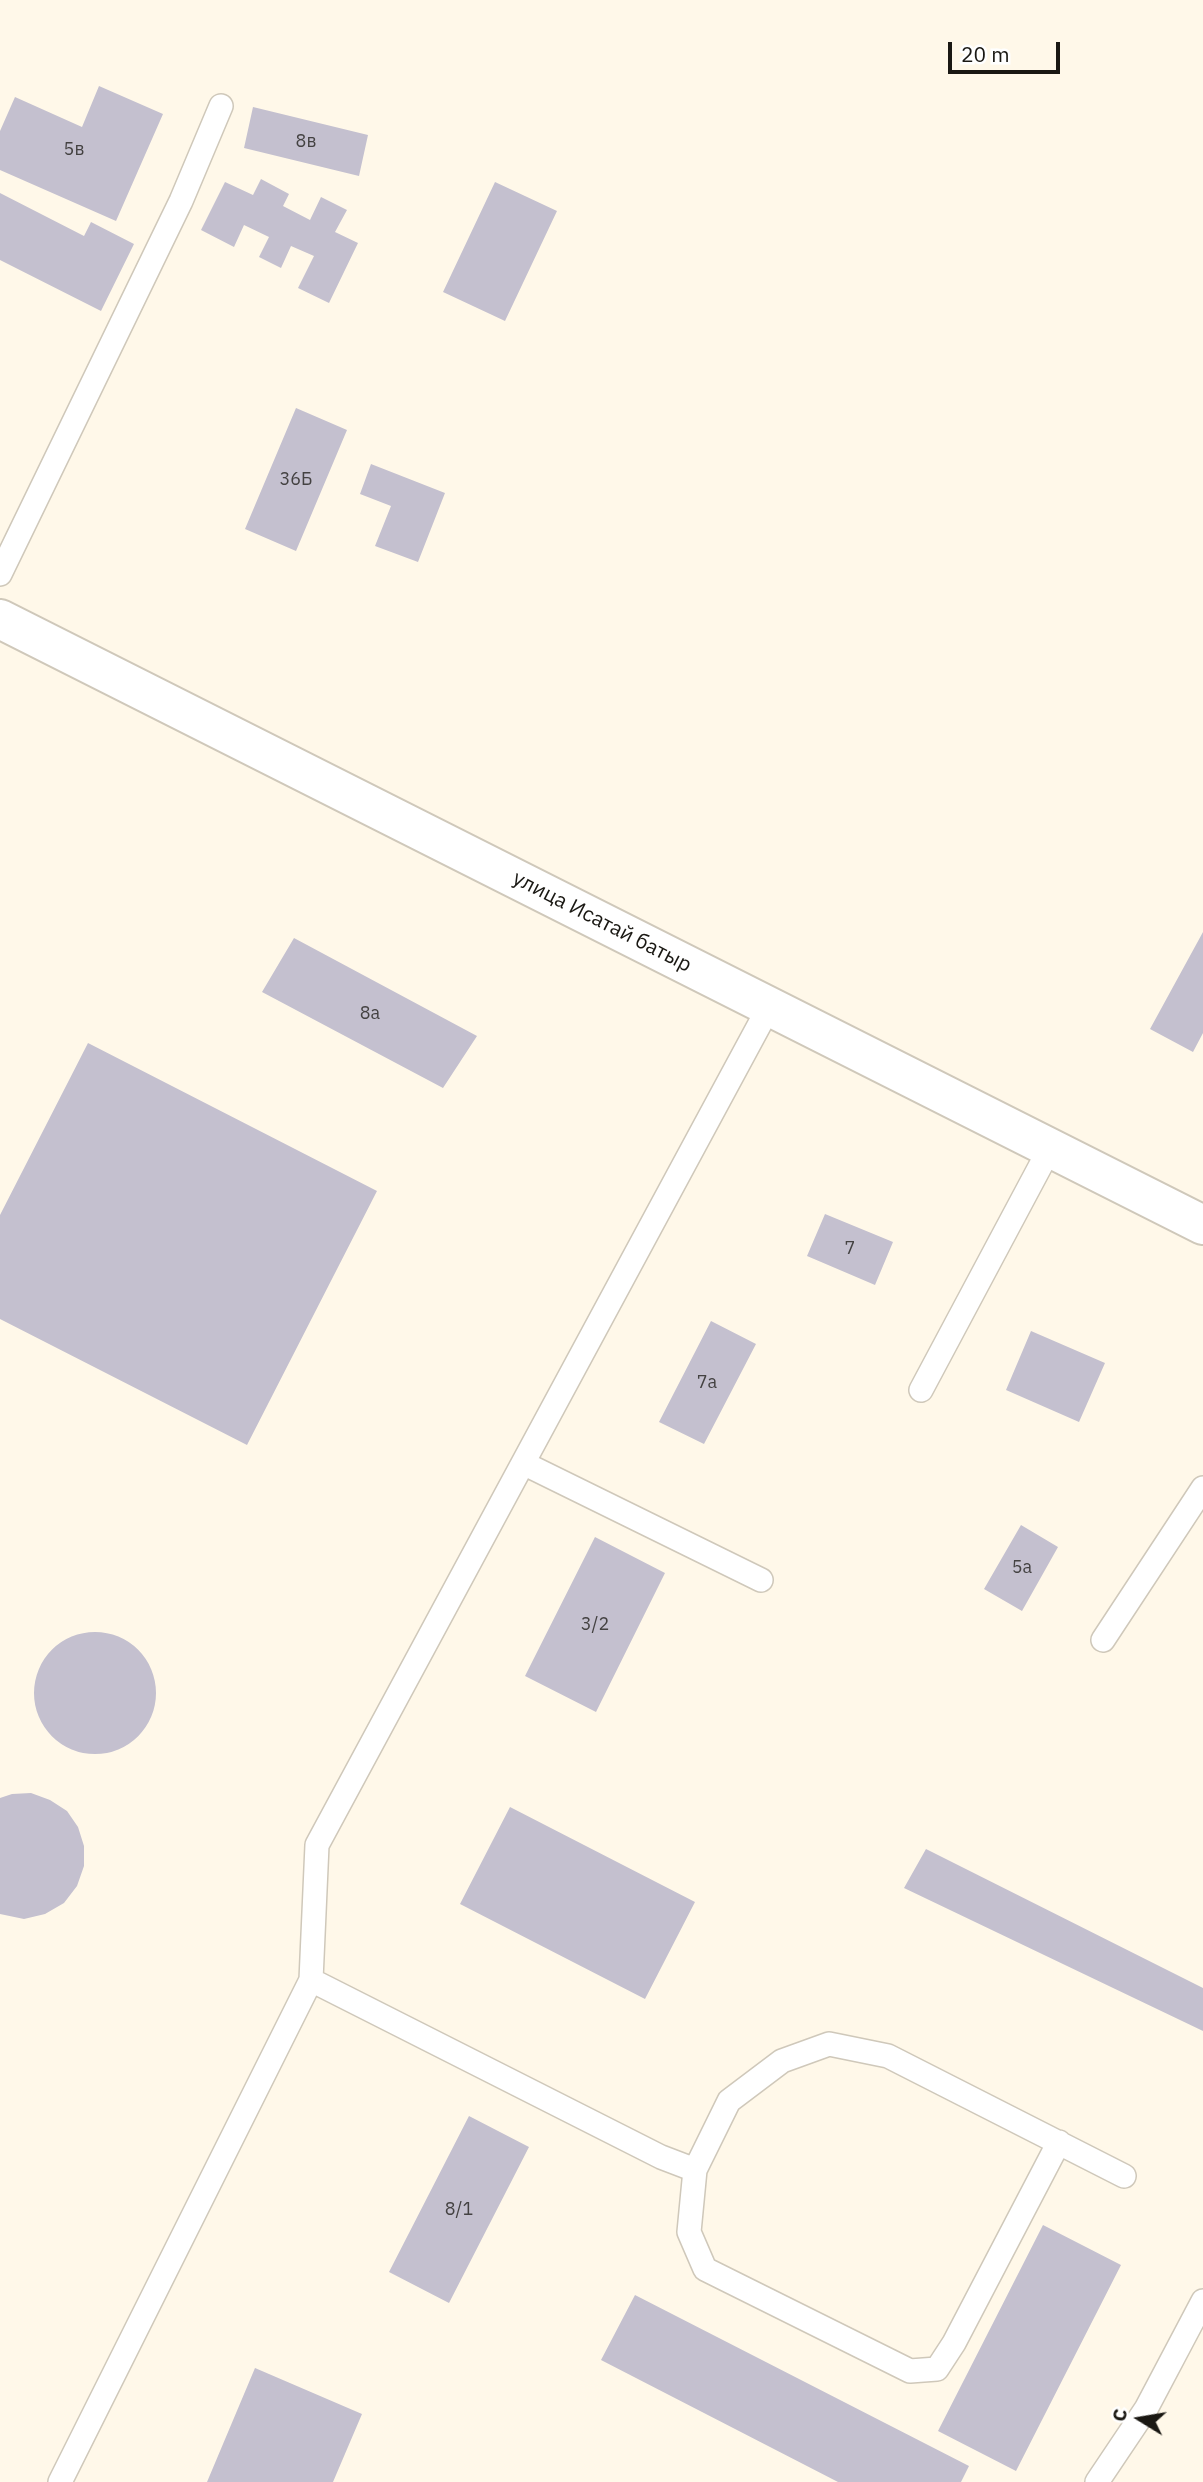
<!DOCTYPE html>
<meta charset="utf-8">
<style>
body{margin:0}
#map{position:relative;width:1203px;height:2482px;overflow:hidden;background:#fff8e9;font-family:"IBM Plex Sans",sans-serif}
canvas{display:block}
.north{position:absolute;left:1105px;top:2384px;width:70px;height:70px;-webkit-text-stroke:5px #fff;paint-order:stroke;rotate:281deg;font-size:19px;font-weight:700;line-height:28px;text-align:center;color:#1a1813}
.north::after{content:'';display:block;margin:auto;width:24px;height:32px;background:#1a1813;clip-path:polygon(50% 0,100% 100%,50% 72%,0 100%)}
.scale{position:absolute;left:948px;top:42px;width:112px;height:32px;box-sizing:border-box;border:4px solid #1a1813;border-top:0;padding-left:9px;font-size:21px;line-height:24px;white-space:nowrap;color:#1a1813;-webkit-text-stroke:5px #fff;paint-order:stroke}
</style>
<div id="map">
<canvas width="1203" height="2482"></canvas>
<div class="north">С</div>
<div class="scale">20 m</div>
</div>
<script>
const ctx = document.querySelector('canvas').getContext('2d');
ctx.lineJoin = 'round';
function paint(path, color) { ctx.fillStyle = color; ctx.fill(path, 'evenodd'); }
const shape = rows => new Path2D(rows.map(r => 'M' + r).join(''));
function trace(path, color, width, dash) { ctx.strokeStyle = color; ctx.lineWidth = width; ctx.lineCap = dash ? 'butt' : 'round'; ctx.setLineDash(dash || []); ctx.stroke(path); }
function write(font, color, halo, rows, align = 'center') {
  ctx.font = font + ' "IBM Plex Sans",sans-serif'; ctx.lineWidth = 6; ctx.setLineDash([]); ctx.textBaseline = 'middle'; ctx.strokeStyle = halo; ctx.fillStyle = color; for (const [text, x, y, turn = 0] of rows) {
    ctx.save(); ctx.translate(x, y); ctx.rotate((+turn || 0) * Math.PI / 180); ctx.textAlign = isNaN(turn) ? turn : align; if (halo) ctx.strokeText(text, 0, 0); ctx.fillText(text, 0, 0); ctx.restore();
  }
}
const building = shape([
 [99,86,163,114,116,221,0,170,0,131,15,97,82,127],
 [253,107,368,135,359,176,244,148],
 [261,179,289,194,283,206,310,220,321,197,347,210,335,232,358,243,329,303,298,288,314,256,291,246,281,268,259,257,269,237,244,225,234,247,201,230,225,182,253,195],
 [495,182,557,211,505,321,443,292],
 [0,193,84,236,91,222,134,244,101,311,0,260],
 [296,408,347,430,296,551,245,529],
 [371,464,445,493,418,562,375,546,391,506,360,494],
 [1203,932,1203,1033,1193,1052,1150,1029],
 [294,938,477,1036,443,1088,262,992],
 [88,1043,377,1191,247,1445,0,1319,0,1215],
 [825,1214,893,1242,875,1285,807,1256],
 [711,1321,756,1344,704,1444,659,1422],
 [1031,1331,1105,1363,1079,1422,1006,1390],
 [1021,1525,1058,1547,1022,1611,984,1589],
 [595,1537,665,1573,596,1712,525,1676],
 '34 1693a61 61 0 1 1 122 0a61 61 0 1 1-122 0Z',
 [31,1793,50,1800,67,1811,78,1827,84,1846,84,1866,77,1886,64,1903,45,1914,24,1919,0,1914,0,1798,12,1794],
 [510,1807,695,1902,645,1999,460,1904],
 [926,1849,1203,1988,1203,2031,904,1888],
 [469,2116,529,2147,449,2303,389,2272],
 [1043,2225,1121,2265,1016,2471,938,2431],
 [635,2295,969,2466,961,2482,838,2482,601,2360],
 [255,2368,362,2414,333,2482,207,2482]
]);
const service = shape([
 [0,574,181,201,221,106],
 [921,1390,1050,1148],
 [523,1463,761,1580],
 [1103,1640,1203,1488],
 [311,1980,661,2157,695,2170,729,2101,782,2061,829,2044,888,2056,1124,2176],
 [695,2170,689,2232,705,2269,910,2371,937,2369,954,2343,1059,2142],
 [60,2482,311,1980,317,1845,769,1007],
 [1097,2482,1146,2409,1203,2301]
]);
const minor = shape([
 [0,619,1203,1225]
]);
const numberNames = [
 ["8в",306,142],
 ["5в",74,150],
 ["36Б",296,480],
 ["8а",370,1014],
 ["7",850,1249],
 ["7а",707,1383],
 ["5а",1022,1568],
 ["3/2",595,1625],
 ["8/1",459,2210]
];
const streetNames = [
 ["улица Исатай батыр",602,922,27]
];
paint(building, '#c4c0cf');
trace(service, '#cfc8ba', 26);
trace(minor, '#cfc8ba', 42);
trace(service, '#fff', 23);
trace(minor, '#fff', 38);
write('18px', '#444242', null, numberNames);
write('21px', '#1a1813', '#fff', streetNames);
</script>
